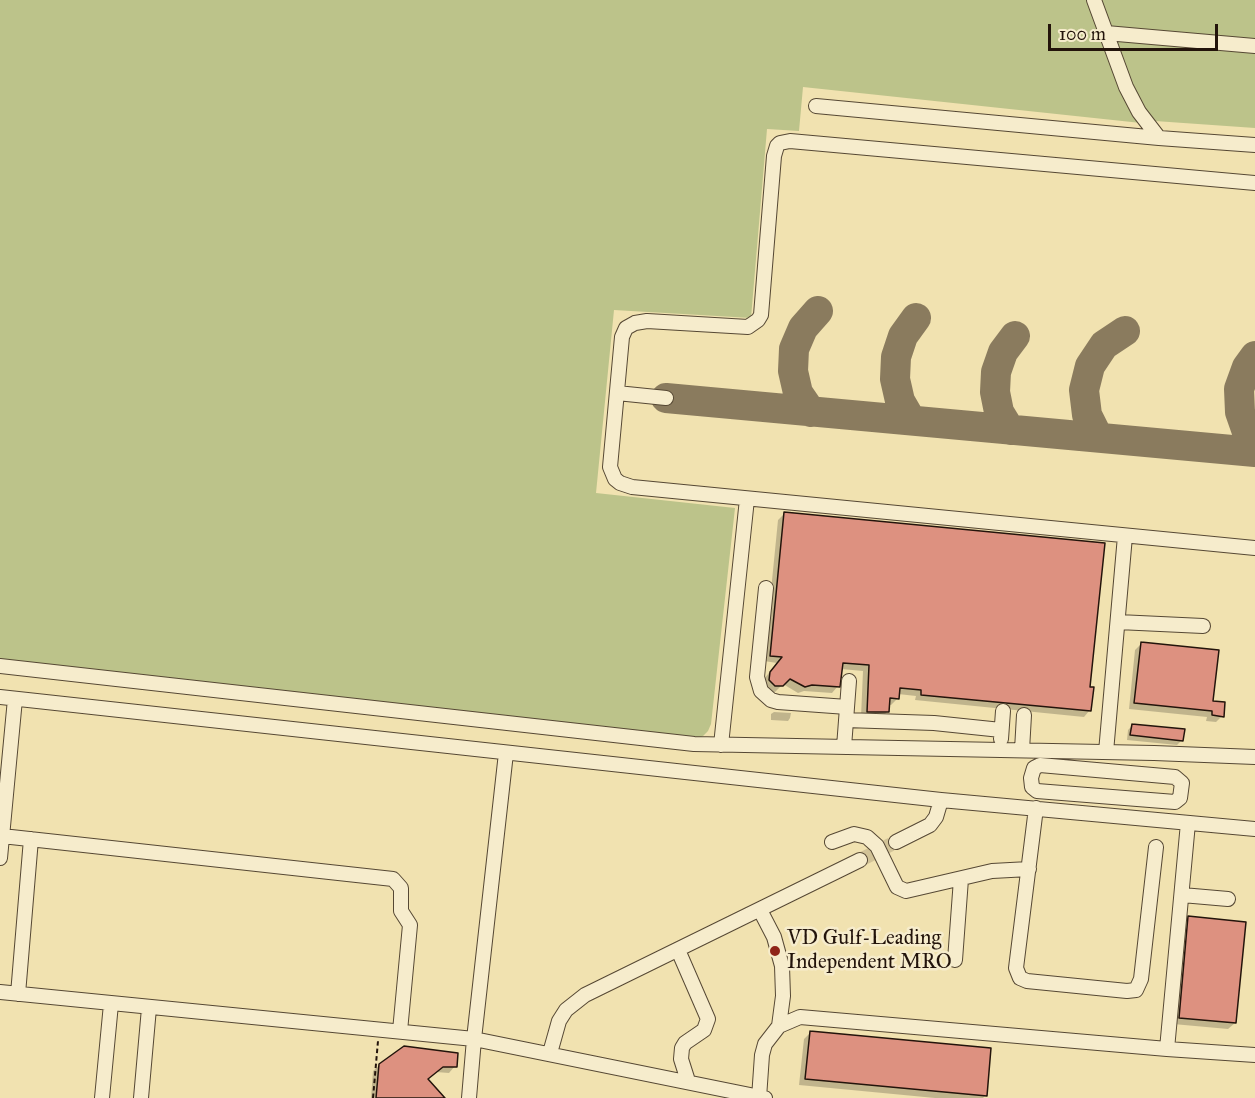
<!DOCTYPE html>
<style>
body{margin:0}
#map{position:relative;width:1255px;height:1098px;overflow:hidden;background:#f1e2b0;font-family:"IM FELL Great Primer",serif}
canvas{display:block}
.scale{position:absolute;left:1048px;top:24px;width:170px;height:27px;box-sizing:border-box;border:3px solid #23140b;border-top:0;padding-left:8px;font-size:18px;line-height:21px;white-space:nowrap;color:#23140b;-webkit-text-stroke:4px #f6eccc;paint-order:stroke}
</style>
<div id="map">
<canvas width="1255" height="1098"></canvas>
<div class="scale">100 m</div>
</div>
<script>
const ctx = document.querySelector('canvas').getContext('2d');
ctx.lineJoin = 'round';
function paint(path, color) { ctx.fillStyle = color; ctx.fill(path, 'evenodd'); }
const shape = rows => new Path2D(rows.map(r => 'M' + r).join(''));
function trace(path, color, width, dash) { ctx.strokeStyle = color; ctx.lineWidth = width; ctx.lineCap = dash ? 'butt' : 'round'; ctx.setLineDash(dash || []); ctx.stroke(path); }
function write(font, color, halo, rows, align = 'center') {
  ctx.font = font + ' "IM FELL Great Primer",serif'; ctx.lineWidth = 5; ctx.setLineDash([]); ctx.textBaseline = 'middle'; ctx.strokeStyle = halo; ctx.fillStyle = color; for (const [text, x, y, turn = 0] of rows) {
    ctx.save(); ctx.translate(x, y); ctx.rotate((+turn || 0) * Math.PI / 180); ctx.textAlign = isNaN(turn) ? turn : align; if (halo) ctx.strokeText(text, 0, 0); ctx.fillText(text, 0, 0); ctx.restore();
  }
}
const green = shape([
 [0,0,1088,0,1141,123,803,87,799,131,767,129,751,318,614,310,596,493,735,508,711,724,708,731,703,736,697,739,0,662],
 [1099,0,1255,0,1255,42,1113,29,1110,21,1107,21],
 [1116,38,1255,51,1255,128,1155,121,1143,109,1129,80]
]);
const shadow = shape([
 [784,514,1089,688,1090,710,1084,717,915,700,916,696,898,694,898,698,891,705,888,704,887,712,881,718,861,717,863,671,841,669,838,686,832,693,804,691,798,693,783,684,775,692,768,691,764,679,777,663,764,661,778,520],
 [1141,644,1222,716,1216,722,1206,721,1207,717,1129,709,1135,650],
 [774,712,791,713,790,718,788,721,771,720,771,714],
 [1132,726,1182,740,1177,745,1127,740,1128,730],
 [1189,918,1235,1023,1228,1029,1173,1024,1183,924],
 [810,1033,985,1096,983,1098,935,1098,799,1085,804,1039],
 [380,1065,455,1066,449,1073,436,1072,427,1080,442,1098,371,1098,373,1071]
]);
const taxiway = shape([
 [666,398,1255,452],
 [811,412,798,393,793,371,794,349,803,328,818,311],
 [911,420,900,401,895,379,896,357,903,336,916,318],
 [1010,430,999,412,995,392,996,372,1003,352,1015,336],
 [1098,437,1087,415,1084,390,1090,366,1104,345,1125,331],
 [1254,452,1240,412,1239,389,1247,367,1255,356]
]);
const building = shape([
 [784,512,1105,543,1090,687,1094,687,1091,711,921,695,921,690,900,688,899,699,890,698,889,712,867,712,869,665,843,663,840,687,812,685,805,687,790,679,783,686,775,686,769,680,770,672,782,657,770,656,784,512],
 [1141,642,1219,650,1213,701,1225,702,1224,717,1212,715,1212,711,1134,703,1141,642],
 [1132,724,1185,729,1183,741,1130,735,1132,724],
 [1188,916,1246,922,1236,1023,1179,1018,1188,916],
 [810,1031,991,1048,987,1096,805,1079,810,1031],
 [404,1046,458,1053,457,1067,443,1067,428,1079,445,1098,376,1098,379,1064,404,1046]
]);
const minorTunnel = shape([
 [860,860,896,842]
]);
const path = shape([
 [373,1098,378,1041]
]);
const minor = shape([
 [1094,0,1126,87,1139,112,1159,138],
 [1106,33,1255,46],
 [816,106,1159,138,1255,145],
 [1255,183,790,141,780,143,777,146,774,156,761,315,758,320,748,327,647,321,635,323,626,328,622,337,610,467,615,479,620,483,632,487,1255,548],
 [617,393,666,398],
 [766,588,757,677,761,691,771,700,778,702,847,707],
 [1118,622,1203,626],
 [0,666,694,744,1154,753,1255,757],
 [0,697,941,800,1255,829],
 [846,720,934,723,1001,730],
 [1001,739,1003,711],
 [721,745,747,499],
 [844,747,849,681],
 [1022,750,1024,715],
 [1106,752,1125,536],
 [1040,765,1175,777,1182,783,1180,798,1175,802,1037,791,1032,787,1031,778,1034,768,1040,765],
 [1036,808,1016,968,1020,978,1027,981,1127,991,1136,990,1141,979,1156,847],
 [2,836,393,879,401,888,401,911,410,925,400,1031],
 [832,842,854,834,867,837,877,846,897,887,906,891,992,871,1029,869],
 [896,842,930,825,936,817,941,800],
 [0,858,15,699],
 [1182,895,1228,899],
 [760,910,774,937,782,966,783,996,779,1026],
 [678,950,708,1019,704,1030,685,1043,682,1048,681,1059,688,1081],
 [955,960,961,879],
 [0,992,474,1039,765,1098],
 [18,994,31,839],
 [1167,1049,1188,823],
 [550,1053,559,1021,566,1010,585,995,860,860],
 [102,1098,111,1004],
 [141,1098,149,1008],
 [469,1098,474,1039,506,753],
 [759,1098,762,1055,765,1044,779,1026,800,1017,1167,1049,1255,1055]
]);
const markers = [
 [775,951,6,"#8f2418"]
];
const poiNames = [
 ["VD Gulf-Leading",787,939],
 ["Independent MRO",787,963]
];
paint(green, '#bcc38a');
paint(shadow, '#0003');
trace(taxiway, '#8a7b5e', 30);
paint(building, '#dd9180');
trace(building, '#23140b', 1.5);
trace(minorTunnel, '#d2c397', 14, [14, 7]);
trace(minor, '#564834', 16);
trace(path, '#23140b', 2, [4.5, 3]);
trace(minor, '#f6eccc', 14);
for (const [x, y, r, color] of markers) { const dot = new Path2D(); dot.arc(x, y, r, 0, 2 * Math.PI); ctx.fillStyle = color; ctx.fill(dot); trace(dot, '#f6eccc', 2); }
write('21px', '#23140b', '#f6eccc', poiNames, 'left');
</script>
